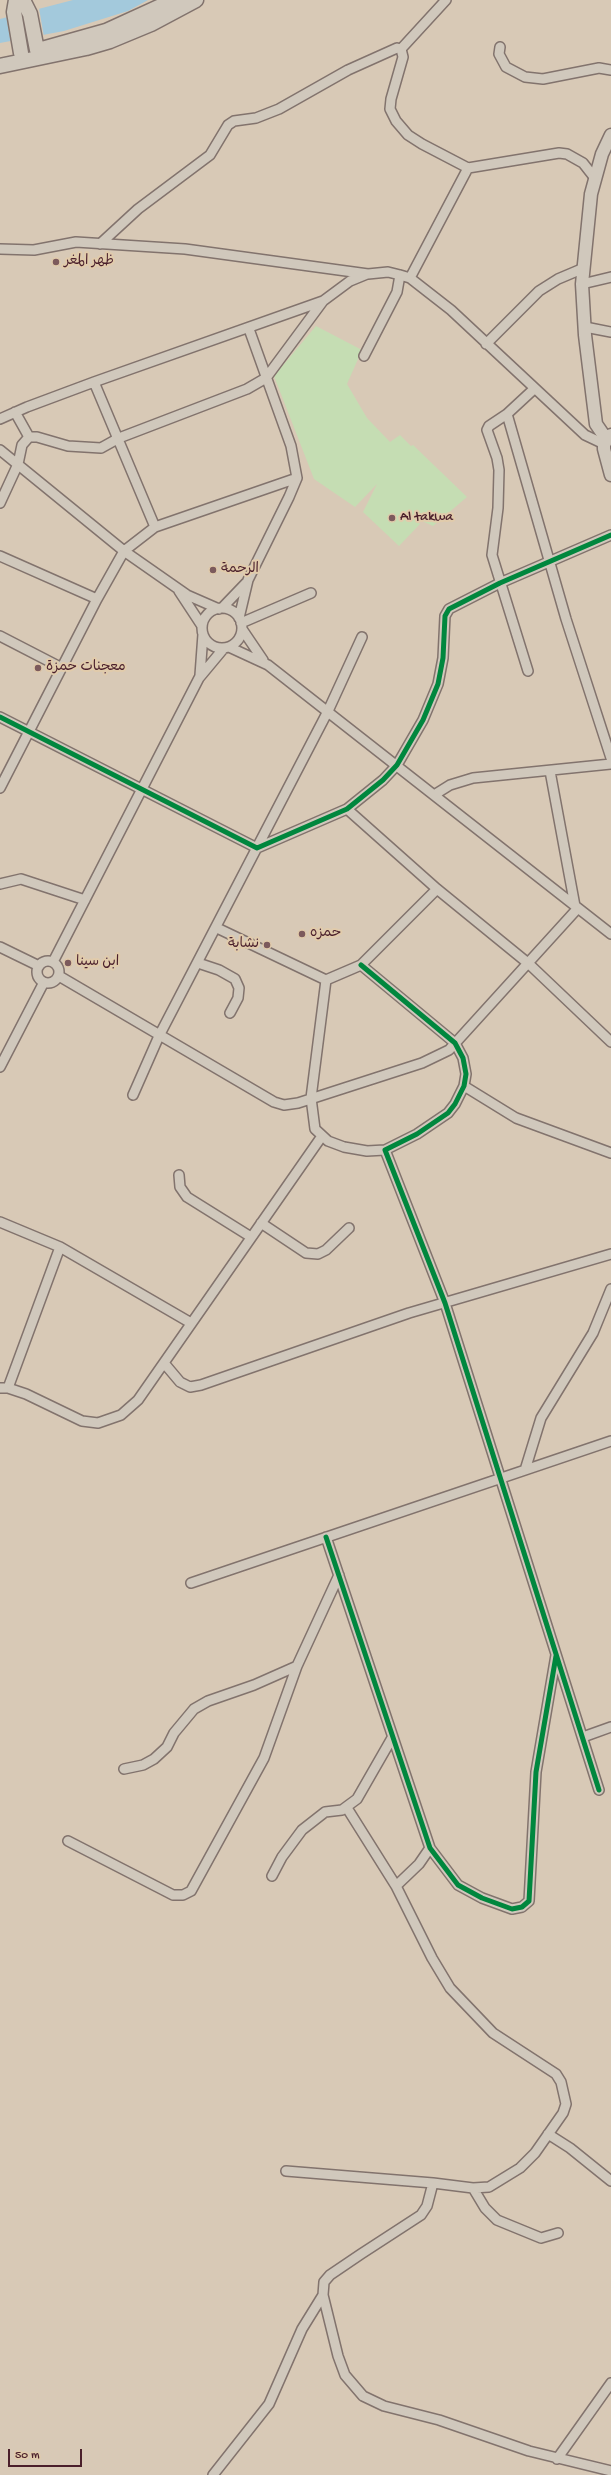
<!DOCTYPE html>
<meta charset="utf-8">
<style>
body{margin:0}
#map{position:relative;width:611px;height:2475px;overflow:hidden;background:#d8c9b6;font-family:"Gochi Hand",sans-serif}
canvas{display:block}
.scale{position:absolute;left:8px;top:2449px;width:74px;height:18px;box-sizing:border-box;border:2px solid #4a1f2b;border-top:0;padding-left:5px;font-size:12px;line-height:14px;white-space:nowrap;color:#4a1f2b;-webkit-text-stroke:3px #e1cbab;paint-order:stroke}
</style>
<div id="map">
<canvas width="611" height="2475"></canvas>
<div class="scale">50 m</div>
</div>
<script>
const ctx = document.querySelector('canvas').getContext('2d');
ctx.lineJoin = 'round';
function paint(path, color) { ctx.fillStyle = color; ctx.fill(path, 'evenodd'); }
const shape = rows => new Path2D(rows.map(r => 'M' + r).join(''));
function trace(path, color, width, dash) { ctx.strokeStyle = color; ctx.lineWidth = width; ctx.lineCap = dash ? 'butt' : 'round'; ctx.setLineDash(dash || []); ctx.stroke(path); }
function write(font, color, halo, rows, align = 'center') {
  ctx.font = font + ' "Gochi Hand","Playpen Sans Arabic",sans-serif'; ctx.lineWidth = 4; ctx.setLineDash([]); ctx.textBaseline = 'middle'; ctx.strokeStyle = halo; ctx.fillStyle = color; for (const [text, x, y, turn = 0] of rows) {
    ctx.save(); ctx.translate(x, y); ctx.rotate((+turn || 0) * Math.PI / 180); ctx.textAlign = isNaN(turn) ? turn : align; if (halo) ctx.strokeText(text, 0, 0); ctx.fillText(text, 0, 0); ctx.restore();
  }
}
const green = shape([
 [316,326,362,350,347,384,367,418,390,442,400,435,411,446,413,445,467,497,433,526,420,520,418,522,420,524,399,546,363,512,377,484,355,507,314,479,274,376]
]);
const water = shape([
 [73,0,148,0,128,11,64,31,0,43,0,19]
]);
const pier = shape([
 [39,8,44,37,11,43,6,16]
]);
const street = shape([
 [500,47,499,54,506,67,525,77,543,79,599,68,611,70],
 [401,49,446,0],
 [100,244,138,209,210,155,228,125,234,121,256,118,279,109,348,70,397,48,401,49,403,57,391,99,390,109,396,121,408,135,422,144,468,168],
 [0,249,34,250,76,242,185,249,368,274,388,272,400,275,410,278,451,310,585,435,604,444],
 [410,278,468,168,559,153,567,154,583,163,594,177],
 [582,284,611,277],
 [585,327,611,332],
 [486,344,539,291,558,279,584,268],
 [364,356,397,292,400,275],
 [534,389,507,414,566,619,611,758],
 [15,412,29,437],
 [507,414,489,426,487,430,497,458,499,470,498,508,492,555,528,671],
 [0,419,27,407,94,382,323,301,350,281,367,274],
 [0,450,124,551,187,595,219,609],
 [0,503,18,464,22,445,29,437,37,437,68,446,101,448,119,438,247,389,266,378,323,301],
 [155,527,297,478],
 [0,556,97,599],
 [179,591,202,626],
 [222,608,246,583],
 '202 628a20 20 0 1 1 40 0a20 20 0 1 1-40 0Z',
 [239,618,248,580,289,497,297,478,291,446,249,329],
 [241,623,311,593],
 [242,629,263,660],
 [0,636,62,668],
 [229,647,268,665,611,934],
 [200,675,203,634],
 [0,717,257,848,347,809,383,780,397,765,423,720,438,684,443,658,445,616,449,609,500,583,611,535],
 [550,771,575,906],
 [0,788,97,599,124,551,155,527,94,382],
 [434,795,450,785,473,778,611,764],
 [347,809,437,889,529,964,611,1042],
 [0,884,21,879,85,900],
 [217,928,326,980,361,965,437,889],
 [0,947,39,966],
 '37 972a11 11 0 1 1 22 0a11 11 0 1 1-22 0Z',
 [53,962,199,678,224,648],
 [198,963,219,970,235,979,239,988,238,998,230,1013],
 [361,965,455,1043,463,1058,466,1074,464,1086,455,1104,448,1113,417,1134,385,1150,445,1303,599,1790],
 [59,976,274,1102,284,1105,298,1103,422,1063,449,1050,578,908],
 [326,980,311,1098,315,1129,328,1141,344,1147,367,1151,385,1150],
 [0,1067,44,982],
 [464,1086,516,1118,611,1153],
 [133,1095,159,1036,328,711,362,637],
 [179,1175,180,1187,187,1197,251,1237],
 [0,1222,60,1247,191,1323],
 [261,1223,306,1253,318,1254,326,1250,349,1228],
 [164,1363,180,1382,190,1387,201,1385,409,1313,611,1254],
 [0,1388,8,1388,26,1394,82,1421,98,1423,121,1415,138,1400,322,1136],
 [8,1388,60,1247],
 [525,1470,541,1418,593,1333,611,1289],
 [326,1537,430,1848,458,1885,482,1898,512,1909,522,1907,529,1901,536,1772,556,1655],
 [191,1583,611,1441],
 [583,1737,611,1727],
 [124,1769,143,1765,154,1759,167,1747,174,1733,194,1709,208,1701,254,1685,297,1666],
 [68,1841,173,1895,183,1895,191,1891,264,1758,297,1666,339,1575],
 [272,1876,282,1857,302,1830,325,1812,342,1810,357,1799,392,1738],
 [396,1886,419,1864,430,1848],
 [548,2134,570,2148,611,2181],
 [286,2171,433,2183,473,2188,489,2187,520,2168,535,2153,563,2113,566,2104,561,2082,556,2074,493,2033,450,1988,432,1958,396,1886,347,1808],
 [433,2183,427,2206,421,2215,361,2254,330,2275,324,2282,323,2295,338,2356,345,2375,363,2396,384,2406,439,2420,529,2451,611,2471],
 [473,2188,485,2208,497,2220,541,2238,558,2233],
 [557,2459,611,2383],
 [213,2475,269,2404,302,2329,323,2295]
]);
const secondary = shape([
 [611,435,604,444,604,449,611,475],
 [607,440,596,424,585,335,582,284,591,194,602,154,611,135]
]);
const primary = shape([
 [16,0,14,12,21,53],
 [23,0,30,14,37,50],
 [42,49,106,31,174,0],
 [0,66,86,48,110,41,151,24,196,0]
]);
const cycleway = shape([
 [0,717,257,848,347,809,383,780,397,765,423,720,438,684,443,658,445,616,449,609,500,583,611,535],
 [361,965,455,1043,463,1058,466,1074,464,1086,455,1104,448,1113,417,1134,385,1150,445,1303,599,1790],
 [326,1537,430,1848,458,1885,482,1898,512,1909,522,1907,529,1901,536,1772,556,1656]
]);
const markers = [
 [56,262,4,"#7c5a5c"],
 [392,518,4,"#7c5a5c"],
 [213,570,4,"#7c5a5c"],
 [38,668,4,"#7c5a5c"],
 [302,934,4,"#7c5a5c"],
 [267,945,4,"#7c5a5c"],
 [68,963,4,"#7c5a5c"]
];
const poiNames = [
 ["ظهر المغر",64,262],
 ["Al takwa",400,518],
 ["الرحمة",221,570],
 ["معجنات حمزة",46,668],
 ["حمزه",310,934],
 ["نشابة",259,945,"right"],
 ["ابن سينا",76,963]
];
paint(green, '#c5ddb3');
paint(water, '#a3c9dc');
paint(pier, '#d8c9b6');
trace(street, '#82736d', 12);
trace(secondary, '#82736d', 15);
trace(primary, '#82736d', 17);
trace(street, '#d0c8bc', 9);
trace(secondary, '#d0c8bc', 12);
trace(primary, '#d0c8bc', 14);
trace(cycleway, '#00873e', 5);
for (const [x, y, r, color] of markers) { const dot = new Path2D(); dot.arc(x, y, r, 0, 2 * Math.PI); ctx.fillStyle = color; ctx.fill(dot); trace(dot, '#e1cbab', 1.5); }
write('14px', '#4a1f2b', '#e1cbab', poiNames, 'left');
</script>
